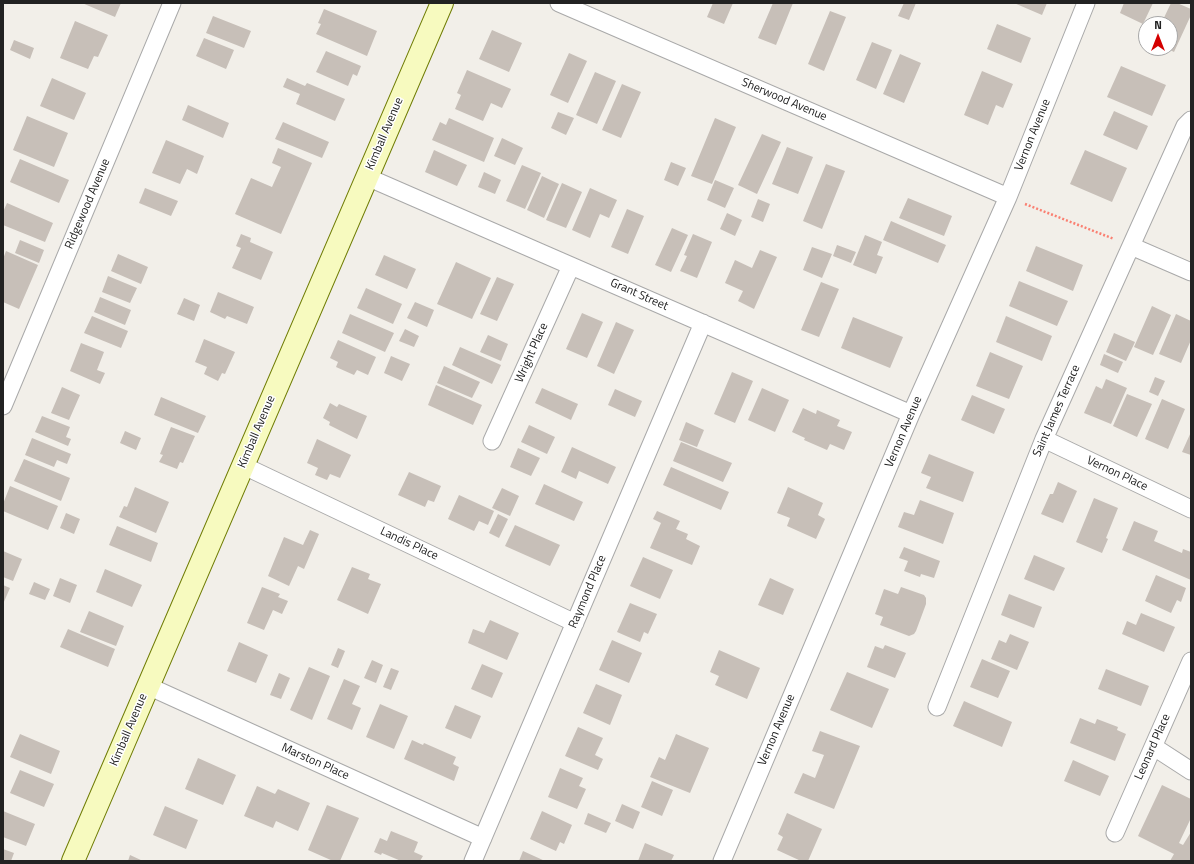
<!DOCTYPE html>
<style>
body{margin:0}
#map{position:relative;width:1194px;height:864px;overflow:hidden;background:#f2efe9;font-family:"Titillium Web",sans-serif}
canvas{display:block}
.frame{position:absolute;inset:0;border:4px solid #222;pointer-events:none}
.north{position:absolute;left:1138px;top:16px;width:40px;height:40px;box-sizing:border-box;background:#fff;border:1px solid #a7a7a7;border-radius:50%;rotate:0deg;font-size:11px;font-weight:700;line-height:16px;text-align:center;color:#222}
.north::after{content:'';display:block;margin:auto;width:14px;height:18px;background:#d40000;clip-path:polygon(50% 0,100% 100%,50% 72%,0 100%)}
</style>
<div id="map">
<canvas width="1194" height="864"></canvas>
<div class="frame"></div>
<div class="north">N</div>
</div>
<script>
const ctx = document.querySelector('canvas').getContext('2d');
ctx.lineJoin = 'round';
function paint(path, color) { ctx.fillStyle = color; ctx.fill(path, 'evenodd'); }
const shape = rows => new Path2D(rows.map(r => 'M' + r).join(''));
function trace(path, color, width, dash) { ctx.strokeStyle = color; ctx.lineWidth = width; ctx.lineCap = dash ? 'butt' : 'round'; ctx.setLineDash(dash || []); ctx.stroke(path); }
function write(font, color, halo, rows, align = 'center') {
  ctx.font = font + ' "Titillium Web",sans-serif'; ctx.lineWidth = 3; ctx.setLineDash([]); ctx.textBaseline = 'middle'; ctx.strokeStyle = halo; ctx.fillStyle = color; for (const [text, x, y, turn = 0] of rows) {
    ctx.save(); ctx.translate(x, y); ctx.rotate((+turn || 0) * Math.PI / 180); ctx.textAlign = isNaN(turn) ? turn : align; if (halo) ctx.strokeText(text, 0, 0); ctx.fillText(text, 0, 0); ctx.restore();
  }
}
const building = shape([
 [82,3,121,3,115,17],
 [713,3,733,3,724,24,707,17],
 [773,3,793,3,776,45,758,38],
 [904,3,916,3,909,20,898,16],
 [1014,3,1047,3,1042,15],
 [1124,3,1153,3,1143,24,1120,13],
 [1171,3,1177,3,1191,9,1191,15,1174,52,1166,48,1170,48,1170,24,1161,24],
 [324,9,377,31,367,56,316,34,321,24,318,23],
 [830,11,846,17,824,71,808,64],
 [213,16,251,31,244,48,206,33],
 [75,21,108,35,98,57,94,56,88,69,60,58],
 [997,24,1031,38,1021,63,987,49],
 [492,30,522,43,509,72,479,59],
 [204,38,234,50,226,69,196,56],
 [14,40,34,48,30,59,10,50],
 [872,42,892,50,876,89,856,80],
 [326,51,361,66,357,76,353,74,348,86,316,72],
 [569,53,587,61,568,103,550,95],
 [900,54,921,63,904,103,883,94],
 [1121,66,1166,85,1152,116,1107,97],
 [467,70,511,89,502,108,491,103,483,121,455,109,461,95,457,93],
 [982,71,1013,84,1003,108,996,105,988,125,964,115],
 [595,72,616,81,597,124,576,115],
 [52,78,86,93,74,120,40,106],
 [287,78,305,86,307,83,345,99,335,121,296,104,300,94,283,87],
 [622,84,641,92,621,138,602,130],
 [188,105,229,123,223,138,182,120],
 [1114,111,1148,126,1137,150,1103,135],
 [558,112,574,118,566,135,551,128],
 [27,116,68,133,54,167,13,150],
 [449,118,494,138,484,162,432,140,440,122,446,125],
 [715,118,736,127,712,184,691,176],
 [283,122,329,142,322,158,275,139],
 [762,134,781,142,757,194,738,185],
 [502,138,523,148,515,165,494,156],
 [166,140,204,156,197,174,187,169,180,184,152,173],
 [787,147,813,157,798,194,772,184],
 [278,148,312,163,281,234,235,214,251,178,272,187,281,167,272,163],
 [434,150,467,165,457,186,425,172],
 [1085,150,1127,168,1112,202,1070,184],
 [20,159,69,180,59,203,10,182],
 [671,162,686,168,678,186,664,180],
 [826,164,845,171,822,229,803,221],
 [522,165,541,173,525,209,506,201],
 [484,172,501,180,495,194,478,187],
 [542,176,559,184,544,218,527,210],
 [715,180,734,188,725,208,707,200],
 [562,183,582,192,566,228,546,220],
 [145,188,178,201,171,216,139,203],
 [590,188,617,200,609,218,600,214,590,238,572,230],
 [908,198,952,216,944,236,899,218],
 [758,199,770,204,763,222,751,217],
 [7,203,53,223,45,242,3,225,3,212],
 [627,209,644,216,628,254,611,247],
 [727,213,742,220,735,236,720,229],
 [891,221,946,245,938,263,883,240],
 [672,228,688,235,671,272,655,265],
 [241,234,251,238,250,242,273,252,261,280,232,268,241,248,236,246],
 [693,234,712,242,697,278,680,271,687,256,684,255],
 [865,235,882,242,877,255,883,257,876,274,853,265],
 [20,240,44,250,39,263,15,253],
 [837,245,856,252,851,263,833,256],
 [1036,246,1083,265,1073,291,1026,271],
 [812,247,832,254,822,278,803,270],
 [760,250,777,257,754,309,738,301,743,291,725,283,735,260,752,268],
 [6,251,38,265,19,309,3,302,3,259],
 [118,254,148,267,141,284,111,271],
 [384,255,416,269,407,289,375,275],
 [456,262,491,278,472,319,437,304],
 [108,276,137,288,130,303,102,292],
 [497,277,514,284,497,321,480,314],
 [1019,281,1068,301,1057,326,1009,306],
 [821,282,839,289,819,337,801,330],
 [366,288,402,304,393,324,357,308],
 [218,292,254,307,247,324,227,316,225,319,210,312],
 [100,297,131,310,125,325,94,312],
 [184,298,200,305,194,321,177,314],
 [415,302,434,310,427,327,407,318],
 [1152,306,1171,315,1153,355,1134,347],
 [582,313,603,322,587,358,566,349],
 [350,314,394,333,385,352,342,333],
 [1176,314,1191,321,1191,340,1181,363,1159,354],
 [92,316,128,331,121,348,84,333],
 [1006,316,1052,336,1042,361,996,342],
 [853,317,903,337,890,368,841,348],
 [616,322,634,330,614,374,597,366],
 [405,329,419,336,414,347,399,341],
 [1114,333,1135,342,1126,361,1106,352],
 [488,335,508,344,501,361,480,352],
 [204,339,235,352,225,374,222,373,218,381,204,374,207,367,195,362],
 [338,340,376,357,368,375,357,370,354,375,336,367,338,362,330,358],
 [81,343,104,352,97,370,105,373,100,384,70,371],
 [460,347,501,365,492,384,452,365],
 [990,352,1023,366,1009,399,976,386],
 [1104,354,1123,362,1118,373,1100,365],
 [391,356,410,364,402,381,384,373],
 [444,366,480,382,472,398,437,383],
 [732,372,753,381,735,423,714,414],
 [1155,377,1165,381,1158,396,1149,392],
 [1106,379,1127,388,1111,424,1084,413,1096,386,1102,389],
 [436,385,482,405,473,425,428,405],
 [62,387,80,395,69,420,51,413],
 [542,388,578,404,571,420,535,403],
 [762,388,789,400,775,432,748,420],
 [615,389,642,401,635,417,608,405],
 [1127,394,1152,404,1137,437,1113,426],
 [972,395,1005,409,994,434,961,420],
 [161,397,206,416,198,433,154,415],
 [1162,399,1185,409,1168,449,1145,439],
 [330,403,337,407,339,404,367,416,357,439,329,425,330,422,323,418],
 [803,408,816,414,817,410,840,420,837,426,852,432,844,450,830,444,827,450,804,440,805,438,792,432],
 [42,416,70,427,66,437,71,439,68,446,35,432],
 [686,422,704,430,697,447,679,440],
 [529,425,555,437,547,454,521,442],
 [171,427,195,436,183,463,180,462,177,469,159,462,163,455,160,454],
 [125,431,141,438,136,450,120,443],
 [1191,432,1191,455,1182,452],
 [32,438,71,454,67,464,57,460,54,467,25,455],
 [317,439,351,455,340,478,330,474,327,480,315,475,318,468,307,463],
 [681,442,732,463,723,482,673,461],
 [572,447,616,467,608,484,579,471,576,479,561,472],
 [518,448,540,458,531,476,510,467],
 [929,454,974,472,963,502,926,488,931,477,921,473],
 [24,459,70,478,61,501,14,481],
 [671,467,729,492,721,510,663,485],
 [409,472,441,486,434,502,428,500,425,507,398,495],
 [1058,482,1077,491,1063,523,1041,514,1050,494,1053,494],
 [544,484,583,502,574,521,535,504],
 [10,486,58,506,48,530,3,511,3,504],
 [135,487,169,502,156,533,119,517,124,506,127,507],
 [788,487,823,503,818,515,825,519,816,539,787,526,790,518,777,513],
 [502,488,519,496,510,516,492,508],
 [459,495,494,511,488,525,479,521,474,531,448,519],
 [1094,498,1118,508,1106,538,1108,539,1102,553,1076,542],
 [920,500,954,513,943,544,898,527,904,512,914,515],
 [657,511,680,521,676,529,688,534,686,539,700,546,692,565,650,548,661,523,653,519],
 [66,513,80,519,74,534,60,528],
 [498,514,508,519,499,538,489,533],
 [1134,521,1158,531,1154,541,1182,553,1183,549,1191,552,1191,580,1122,550],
 [515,525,560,545,550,566,505,546],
 [117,526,158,543,151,562,109,545],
 [310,530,319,534,304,569,298,566,289,586,268,576,284,537,303,545],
 [904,547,940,561,934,578,921,574,920,577,904,571,908,561,899,558],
 [3,551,22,559,13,581,3,577],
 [1034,555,1065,568,1054,591,1024,579],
 [643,557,673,570,660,599,630,586],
 [352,567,370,574,368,579,381,584,368,614,337,600],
 [105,569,142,585,132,607,96,592],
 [1156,575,1186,588,1181,602,1177,600,1171,613,1145,601],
 [60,578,77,585,70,603,53,596],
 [770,578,794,589,783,615,758,605],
 [34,582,50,589,45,600,29,594],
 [3,585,10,588,3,604],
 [262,587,280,594,278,597,288,601,282,614,273,610,264,630,247,623],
 [901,587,924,595,926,598,926,604,916,631,914,634,909,636,880,625,883,617,875,614,884,589,898,594],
 [1009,594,1042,607,1034,628,1001,615],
 [630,603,657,614,648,634,644,632,640,642,617,632],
 [89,611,124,626,116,646,80,632],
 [1141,613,1175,627,1164,652,1122,634,1127,621,1136,625],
 [490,620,519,633,507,660,468,643,473,629,484,633],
 [68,629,115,649,108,667,60,647],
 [1010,634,1029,642,1017,670,991,659,999,640,1006,643],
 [612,640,642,653,629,683,599,670],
 [239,642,268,655,256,683,227,671],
 [885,645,906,653,895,678,867,667,875,646,883,649],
 [338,648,345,651,338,668,331,665],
 [719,650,760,668,747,699,715,685,719,676,710,672],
 [982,659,1010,671,998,698,970,687],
 [372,660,383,665,376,683,364,678],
 [482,664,503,673,492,698,471,689],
 [309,667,330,676,312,720,290,710],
 [391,668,399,671,391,690,383,687],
 [1106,669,1149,686,1141,706,1098,689],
 [847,672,889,689,872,728,830,710],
 [279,673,290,678,281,699,270,695],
 [344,679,360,686,352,704,361,708,352,730,327,719],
 [596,684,622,695,610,725,583,713],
 [964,701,1012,722,1002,747,953,726],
 [380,704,408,716,394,749,366,737],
 [455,705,481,716,471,739,445,728],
 [1080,718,1095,724,1097,719,1118,727,1117,730,1126,734,1115,761,1070,743],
 [578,727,603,738,595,755,603,759,598,770,565,756],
 [820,731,860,746,834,809,794,793,803,773,815,778,824,755,812,751],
 [20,734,60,751,51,774,10,757],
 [676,734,709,748,690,793,650,777,659,757,665,760],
 [412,740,423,745,424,743,456,757,453,764,459,767,454,781,404,759],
 [198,758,236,775,223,805,185,789],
 [1073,760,1109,776,1100,796,1064,781],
 [560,768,583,778,579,786,586,789,577,809,548,797],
 [20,770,54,784,44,807,10,793],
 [652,781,673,790,662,816,641,807],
 [1162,785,1191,799,1191,818,1179,843,1183,845,1191,832,1191,861,1170,861,1174,854,1138,836],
 [257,786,275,794,278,789,310,803,298,831,276,821,273,828,244,816],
 [622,804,640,812,633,829,615,821],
 [327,805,359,818,340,861,333,861,308,850],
 [165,806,198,820,186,849,153,835],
 [3,811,35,824,26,846,3,837],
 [542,811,572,825,564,844,560,842,556,851,530,839],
 [588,813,611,823,606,833,584,824],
 [787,813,822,829,808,861,801,861,777,850,783,837,778,834],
 [391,831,418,842,414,852,423,856,420,861,401,861,382,853,381,855,374,852,380,838,387,841],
 [645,843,674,855,671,861,638,861],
 [3,849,14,853,11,861,3,861],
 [523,851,545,861,519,861],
 [130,855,143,861,128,861]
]);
const path = shape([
 [1025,204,1114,239]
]);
const street = shape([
 [559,3,1008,197],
 [367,177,911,414],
 [1131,246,1191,272],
 [3,406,172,3],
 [1044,439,1191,509],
 [492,441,571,266],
 [242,465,575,623],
 [148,686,483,838],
 [937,707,1044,439,1185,126,1191,120],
 [1154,747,1191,771],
 [1115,833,1191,661],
 [473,861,703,323],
 [722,861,911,414,1008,197,1086,3]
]);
const secondary = shape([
 [73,861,442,3]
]);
const streetNames = [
 ["Sherwood Avenue",784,100,23],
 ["Kimball Avenue",385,134,-67],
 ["Vernon Avenue",1033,135,-68],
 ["Ridgewood Avenue",88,204,-67],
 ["Grant Street",639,295,24],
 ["Wright Place",532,353,-66],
 ["Saint James Terrace",1057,411,-66],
 ["Kimball Avenue",257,432,-67],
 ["Vernon Avenue",904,432,-67],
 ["Vernon Place",1117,474,25],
 ["Landis Place",409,544,25],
 ["Raymond Place",588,592,-67],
 ["Kimball Avenue",129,730,-67],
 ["Vernon Avenue",777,730,-67],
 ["Leonard Place",1153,747,-66],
 ["Marston Place",315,762,24]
];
paint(building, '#c7bfb8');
trace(street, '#a9a9a9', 19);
trace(secondary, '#707d05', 24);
trace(path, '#fa8072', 2.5, [2, 2]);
trace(street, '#fff', 17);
trace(secondary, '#f7fabf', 22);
write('12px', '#222', '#fff', streetNames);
</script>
